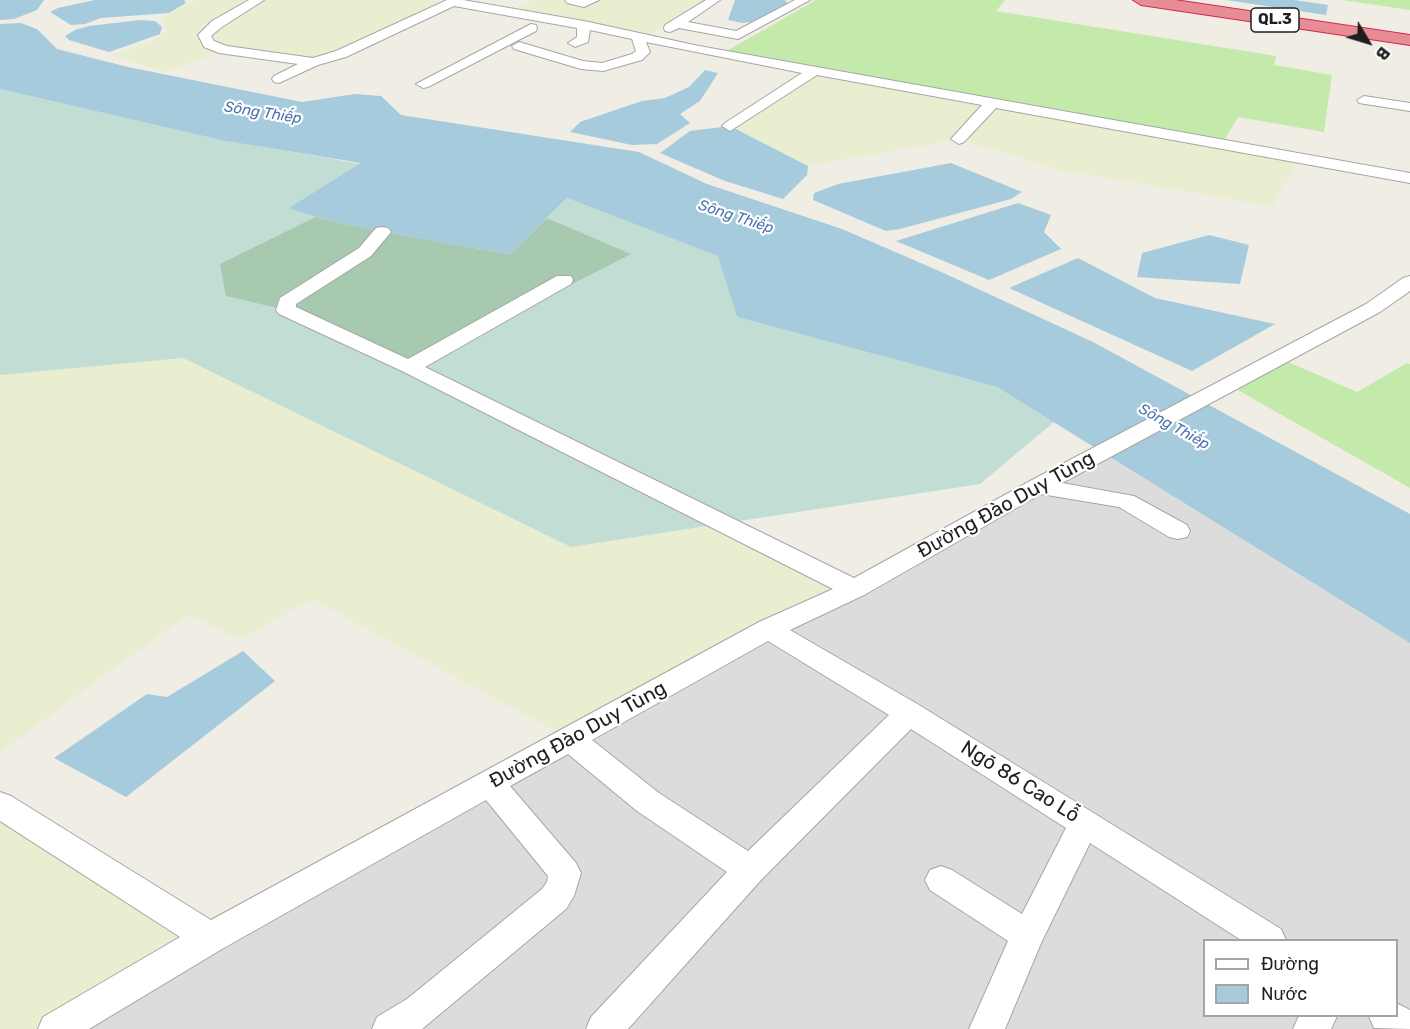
<!DOCTYPE html>
<meta charset="utf-8">
<style>
body{margin:0}
#map{position:relative;width:1410px;height:1029px;overflow:hidden;background:#f0ede5;font-family:Rubik,sans-serif}
canvas{display:block}
.legend{position:absolute;left:1203px;top:939px;width:195px;height:78px;box-sizing:border-box;background:#fff;border:2px solid #a5a5a5;margin:0;padding:8px 10px;list-style:none;font-size:18px;color:#1f1f1f}
.legend li{display:flex;align-items:center;gap:12px;height:30px}
.legend b{width:30px;border:2px solid #a5a5a5}
.north{position:absolute;left:1338px;top:12px;width:60px;height:60px;-webkit-text-stroke:4px #fff;paint-order:stroke;rotate:128deg;font-size:16px;font-weight:700;line-height:24px;text-align:center;color:#1f1f1f}
.north::after{content:'';display:block;margin:auto;width:21px;height:27px;background:#1f1f1f;clip-path:polygon(50% 0,100% 100%,50% 72%,0 100%)}
</style>
<div id="map">
<canvas width="1410" height="1029"></canvas>
<ul class="legend">
<li><b style="height:8px;background:#fff"></b>Đường</li>
<li><b style="height:16px;background:#a6cbdd"></b>Nước</li>
</ul>
<div class="north">B</div>
</div>
<script>
const ctx = document.querySelector('canvas').getContext('2d');
ctx.lineJoin = 'round';
function paint(path, color) { ctx.fillStyle = color; ctx.fill(path, 'evenodd'); }
const shape = rows => new Path2D(rows.map(r => 'M' + r).join(''));
function trace(path, color, width, dash) { ctx.strokeStyle = color; ctx.lineWidth = width; ctx.lineCap = dash ? 'butt' : 'round'; ctx.setLineDash(dash || []); ctx.stroke(path); }
function write(font, color, halo, rows, align = 'center') {
  ctx.font = font + ' Rubik,sans-serif'; ctx.lineWidth = 4.5; ctx.setLineDash([]); ctx.textBaseline = 'middle'; ctx.strokeStyle = halo; ctx.fillStyle = color; for (const [text, x, y, turn = 0] of rows) {
    ctx.save(); ctx.translate(x, y); ctx.rotate((+turn || 0) * Math.PI / 180); ctx.textAlign = isNaN(turn) ? turn : align; if (halo) ctx.strokeText(text, 0, 0); ctx.fillText(text, 0, 0); ctx.restore();
  }
}
const residential = shape([
 [1102,452,1410,643,1410,1029,58,1029],
 [1204,940,1396,940,1396,1016,1204,1016]
]);
const farmland = shape([
 [197,0,426,0,448,4,313,62,224,50,165,72,110,55,143,45,167,32,162,18],
 [533,0,712,0,647,36,510,12],
 [816,70,1300,158,1272,206,1059,170,959,139,808,166,730,126],
 [183,358,571,547,724,524,855,589,571,740,312,599,241,639,187,615,0,752,0,374],
 [0,817,210,938,46,1029,0,1029]
]);
const grass = shape([
 [816,0,1005,0,996,11,1276,56,1274,65,1332,75,1324,132,1238,117,1222,144,723,53],
 [1342,0,1410,0,1410,10],
 [1279,358,1357,392,1407,363,1410,364,1410,488,1229,385]
]);
const wetland = shape([
 [0,89,213,138,362,164,290,208,315,217,220,264,630,254,547,218,567,198,719,256,737,317,997,387,1054,422,980,484,571,547,183,358,0,375]
]);
const cemetery = shape([
 [315,217,383,232,510,254,547,218,631,254,409,367,286,310,226,296,220,264]
]);
const water = shape([
 [0,0,44,0,37,10,14,19,0,20],
 [95,0,184,0,186,3,169,13,101,18,85,24,71,25,50,12,58,8],
 [735,0,785,0,788,4,752,22,742,23,728,20],
 [1226,0,1294,0,1328,5,1326,15],
 [140,20,155,21,162,27,160,34,109,52,69,40,65,36,75,30,89,26],
 [21,23,37,29,57,49,128,67,302,102,355,94,381,96,401,115,639,152,707,184,842,229,937,270,1093,342,1410,514,1410,643,997,387,737,317,718,256,567,198,510,254,382,232,315,217,289,208,361,163,221,140,0,89,0,24],
 [705,70,718,73,700,101,680,114,690,123,657,144,632,145,570,132,580,122,642,101,665,98,689,87],
 [730,126,808,166,807,175,783,199,725,181,660,153,690,131],
 [951,163,1022,192,1011,199,900,229,886,231,813,200,814,193,838,184],
 [1018,203,1051,215,1044,232,1061,249,989,280,896,241],
 [1209,235,1249,245,1240,284,1137,277,1142,253],
 [1078,258,1155,298,1275,324,1192,371,1009,288],
 [243,651,275,681,126,797,54,758,147,694,167,697]
]);
const minor = shape([
 [249,0,264,0,222,27,211,36,214,41,227,46,313,58,336,51,447,0,463,0,584,21,699,46,1410,173,1410,183,996,108,964,142,959,144,951,139,982,105,817,75,730,131,722,126,725,123,802,73,646,42,650,52,642,60,603,71,581,69,514,49,512,46,519,42,583,61,602,63,632,54,636,51,632,39,590,30,588,42,575,47,568,43,577,37,577,28,454,6,346,57,318,65,279,83,274,82,272,79,274,76,298,64,219,53,204,47,198,35,212,21,249,0],
 [565,0,599,0,584,7,567,3,565,0],
 [706,0,720,0,688,22,736,31,795,0,810,0,738,39,679,28,670,32,665,31,664,28,665,25,706,0],
 [531,24,536,25,537,28,536,31,428,87,423,88,416,84,531,24],
 [1364,96,1410,103,1410,111,1359,103,1357,100,1364,96],
 [382,227,388,228,391,232,371,256,296,304,296,307,408,359,557,276,571,276,573,280,571,284,425,367,854,578,1030,481,1366,304,1403,278,1410,276,1410,291,1380,312,1062,483,1134,496,1187,525,1190,531,1187,537,1178,539,1169,537,1119,507,1041,494,864,595,790,630,919,705,1281,929,1286,940,1241,940,1090,843,1042,941,1005,1029,969,1029,1008,941,930,890,925,880,930,870,941,866,952,870,1022,914,1066,828,911,729,761,880,628,1029,586,1029,591,1017,727,872,637,811,568,754,510,786,576,863,581,873,574,896,566,909,422,1029,372,1029,377,1017,407,999,542,889,547,882,548,876,486,800,222,949,89,1029,38,1029,43,1017,180,937,0,821,0,792,11,796,211,920,759,622,833,589,402,371,279,314,276,310,280,298,359,248,376,228,382,227],
 [768,641,889,715,748,851,659,793,592,740,768,641],
 [1396,1003,1410,1010,1410,1029,1374,1028,1369,1016,1396,1016,1396,1003],
 [1299,1016,1337,1016,1331,1029,1293,1029,1299,1016]
]);
const highway = shape([
 [1133,0,1175,0,1410,35,1410,45,1141,5,1133,0]
]);
const shields = [
 [1275,20,48]
];
const shieldNames = [
 ["QL.3",1275,20]
];
const farWaternames = [
 ["Sông Thiếp",263,113,9],
 ["Sông Thiếp",736,217,18],
 ["Sông Thiếp",1174,427,29]
];
const nearStreetnames = [
 ["Đường Đào Duy Tùng",1006,505,-29],
 ["Đường Đào Duy Tùng",578,735,-29],
 ["Ngõ 86 Cao Lỗ",1020,782,32]
];
paint(residential, '#dddcdc');
paint(farmland, '#e9eed1');
paint(grass, '#c4eaab');
paint(wetland, '#c2ded4');
paint(cemetery, '#a6c9af');
paint(water, '#a6cbdd');
trace(minor, '#a6a6a6', 2);
trace(highway, '#da2551', 2);
paint(minor, '#fff');
paint(highway, '#e78d95');
for (const [x, y, w] of shields) { const box = new Path2D(); box.roundRect(x - w / 2, y - 12, w, 24, 4.5); ctx.fillStyle = '#fff'; ctx.fill(box); trace(box, '#1f1f1f', 1.5); }
write('bold 15px', '#1f1f1f', null, shieldNames);
write('italic 15px', '#4b73af', '#fff', farWaternames);
write('20px', '#1f1f1f', '#fff', nearStreetnames);
</script>
